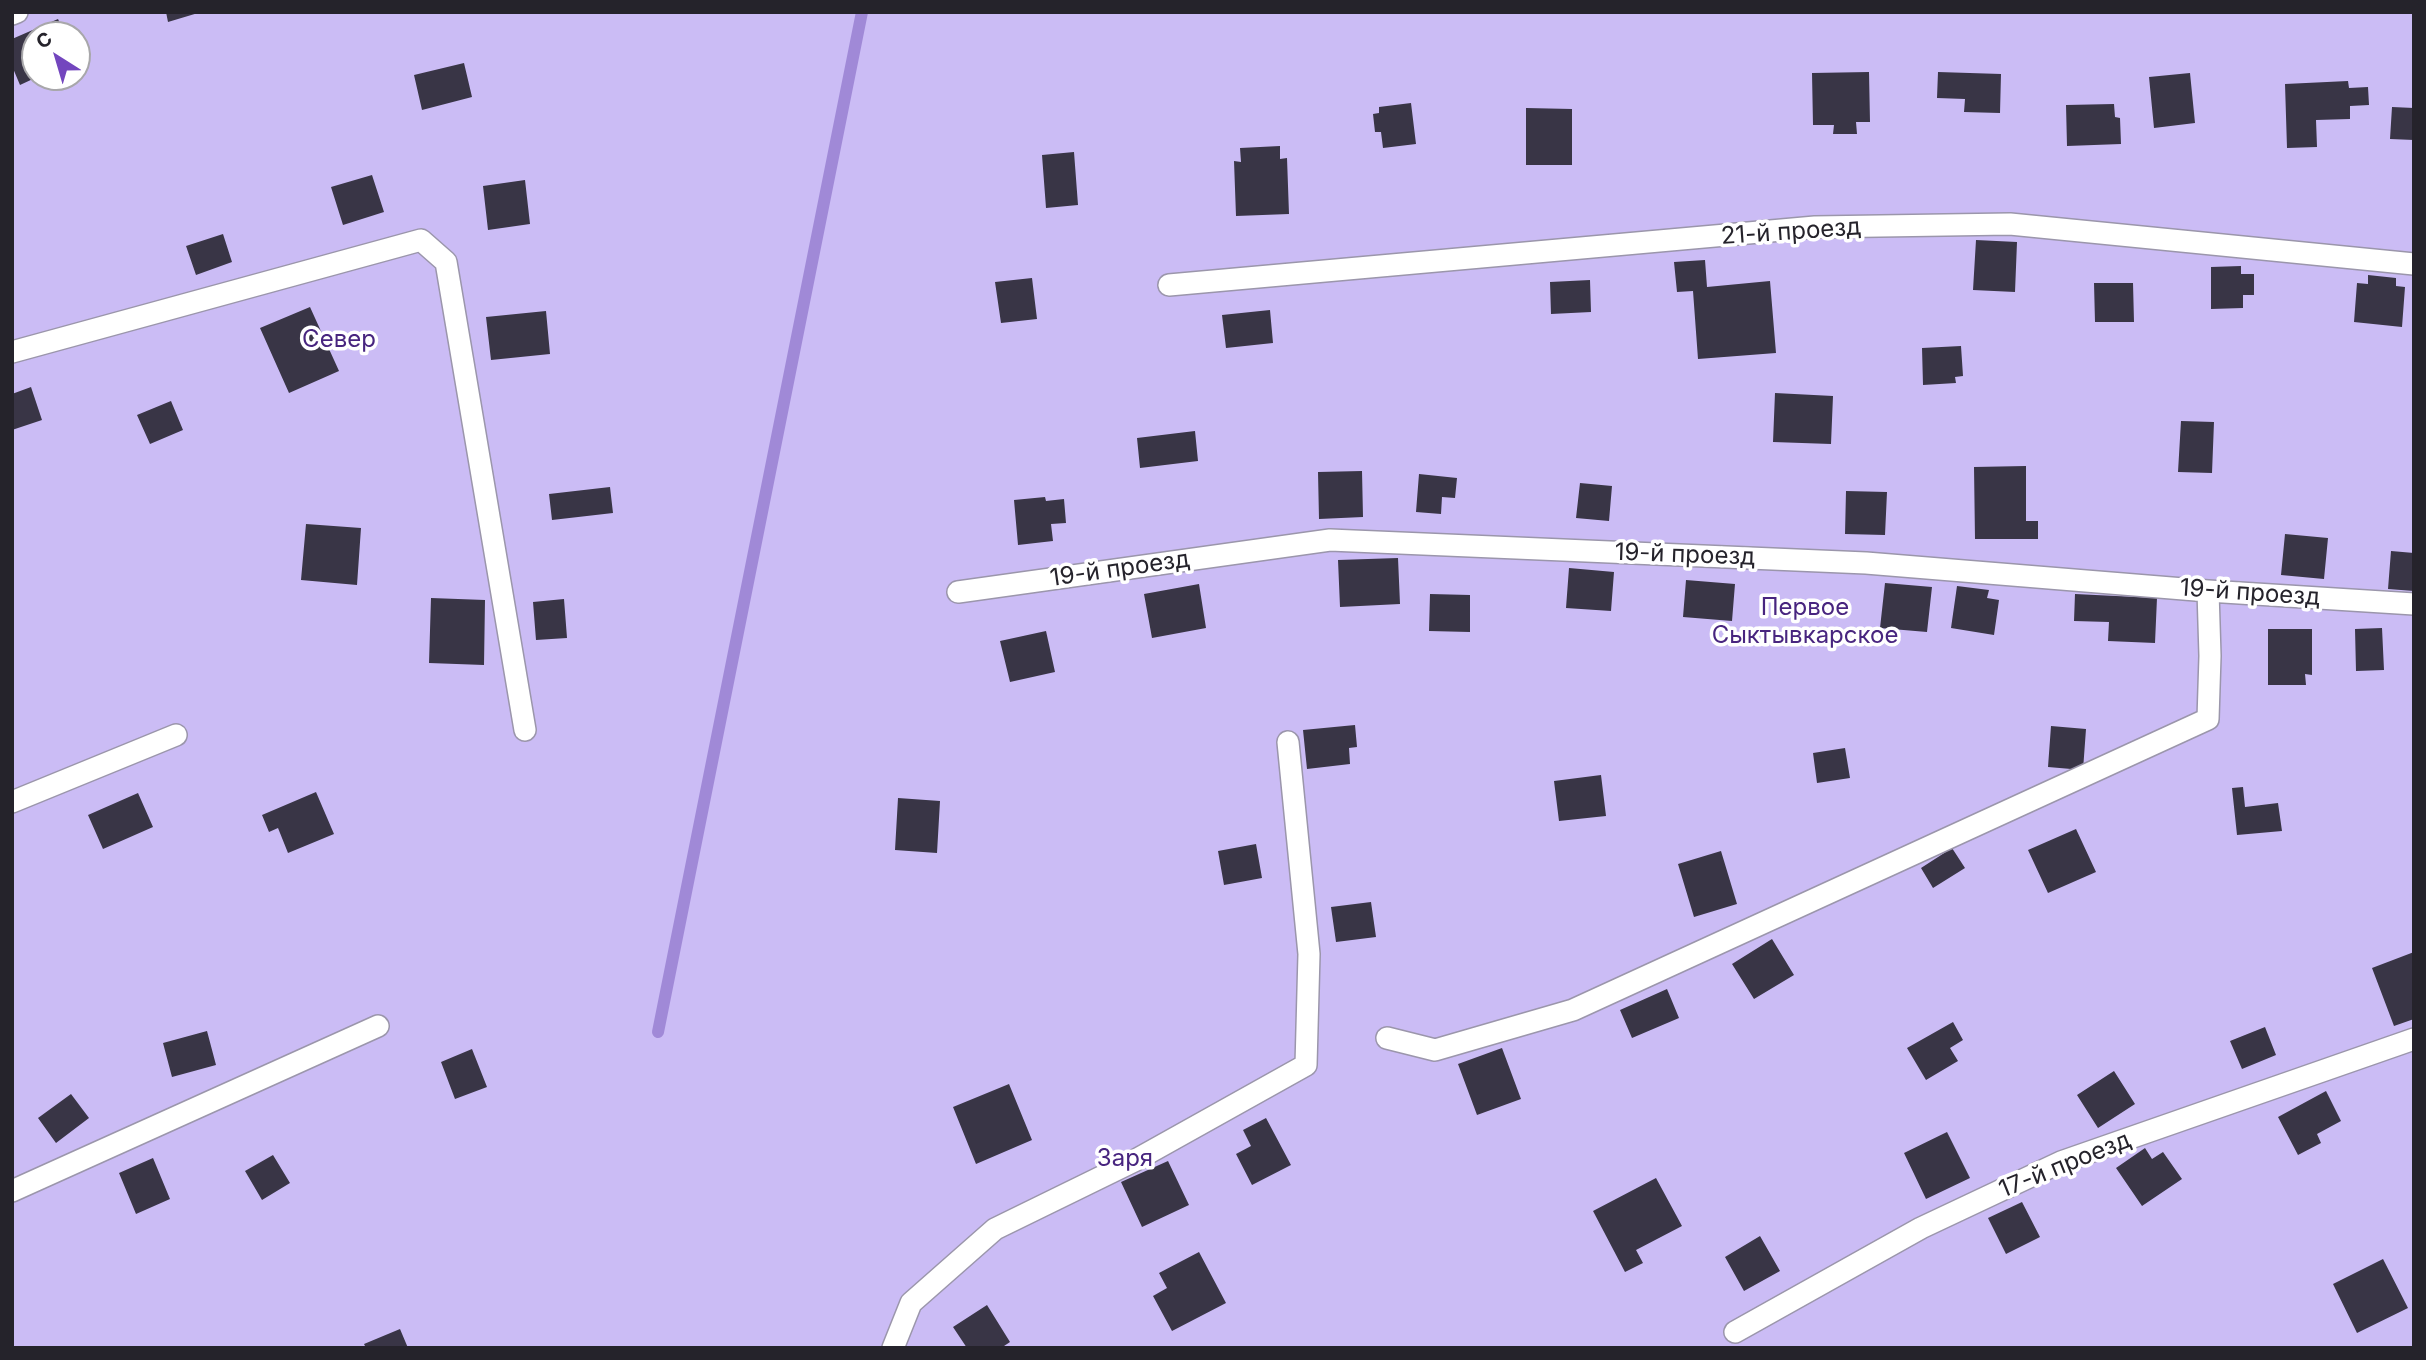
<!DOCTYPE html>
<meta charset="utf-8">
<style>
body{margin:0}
#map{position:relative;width:2426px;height:1360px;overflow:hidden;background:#e0dbf2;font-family:Inter,sans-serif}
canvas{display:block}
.frame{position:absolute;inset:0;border:14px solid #25232b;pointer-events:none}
.north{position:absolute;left:21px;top:21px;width:70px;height:70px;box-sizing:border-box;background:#fff;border:2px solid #a8a7aa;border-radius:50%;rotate:323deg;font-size:19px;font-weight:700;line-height:28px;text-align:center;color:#25232b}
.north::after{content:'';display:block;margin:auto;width:24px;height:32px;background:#7346be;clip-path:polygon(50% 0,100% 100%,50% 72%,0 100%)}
</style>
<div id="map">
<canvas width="2426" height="1360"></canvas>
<div class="frame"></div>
<div class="north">С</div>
</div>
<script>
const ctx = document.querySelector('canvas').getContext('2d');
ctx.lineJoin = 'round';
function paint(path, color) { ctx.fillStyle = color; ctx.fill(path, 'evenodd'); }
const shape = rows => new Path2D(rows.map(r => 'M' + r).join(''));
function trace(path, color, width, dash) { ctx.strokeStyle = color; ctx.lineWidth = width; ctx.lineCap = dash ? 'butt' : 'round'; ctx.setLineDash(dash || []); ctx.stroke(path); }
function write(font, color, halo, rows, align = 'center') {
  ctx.font = font + ' Inter,sans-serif'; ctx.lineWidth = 7; ctx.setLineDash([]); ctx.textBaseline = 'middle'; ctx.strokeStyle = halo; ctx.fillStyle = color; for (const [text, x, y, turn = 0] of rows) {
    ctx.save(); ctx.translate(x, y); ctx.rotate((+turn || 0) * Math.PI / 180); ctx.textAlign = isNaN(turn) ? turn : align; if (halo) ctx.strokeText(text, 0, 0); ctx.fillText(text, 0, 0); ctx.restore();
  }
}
const green = shape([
 [12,12,2414,12,2414,1348,12,1348],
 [35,35,77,35,77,77,35,77]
]);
const stream = shape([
 [658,1032,862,12]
]);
const building = shape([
 [166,12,198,12,198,13,168,22],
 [58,19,65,35,35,35,35,78,20,85,12,66,12,39],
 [464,63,472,97,422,110,414,75],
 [1869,72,1870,122,1856,122,1857,134,1833,134,1834,125,1813,125,1812,73],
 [1938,72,2001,74,2000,113,1964,112,1965,99,1937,98],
 [2190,73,2195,123,2154,128,2149,77],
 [2348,81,2349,88,2368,87,2369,105,2350,106,2350,119,2316,120,2317,147,2287,148,2285,84],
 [1411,103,1416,144,1383,148,1381,132,1375,132,1373,114,1379,113,1379,107],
 [2114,104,2115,117,2120,118,2121,144,2067,146,2066,105],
 [2392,107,2414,108,2414,140,2390,139],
 [1526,108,1572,109,1572,165,1526,165],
 [1280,146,1280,159,1287,158,1289,214,1236,216,1234,161,1241,162,1240,148],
 [1074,152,1078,205,1046,208,1042,155],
 [372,175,384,212,343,225,331,187],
 [525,180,530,224,488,230,483,186],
 [223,234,232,262,196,275,186,246],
 [1976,240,2017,242,2015,292,1973,290],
 [1705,260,1707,287,1770,281,1776,353,1698,359,1693,291,1677,292,1674,262],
 [2241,266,2241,274,2254,274,2254,295,2243,295,2243,308,2211,309,2211,267],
 [2368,275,2396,278,2396,286,2405,287,2402,327,2354,322,2357,283,2368,284],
 [1032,278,1037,319,1001,323,995,282],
 [1590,280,1591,312,1551,314,1550,282],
 [2094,283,2133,283,2134,322,2095,322],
 [310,307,339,371,289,393,260,328],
 [1270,310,1273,343,1226,348,1222,315],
 [546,311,550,354,491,360,486,317],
 [1961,346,1963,376,1955,377,1956,383,1923,385,1922,348],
 [31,387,42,420,12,430,12,394],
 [1775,393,1833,396,1831,444,1773,442],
 [171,401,183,430,150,444,137,415],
 [2181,421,2214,422,2212,473,2178,472],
 [1195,431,1198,461,1140,468,1137,438],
 [2026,466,2026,521,2038,521,2038,539,1975,539,1974,467],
 [1362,471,1363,517,1319,519,1318,472],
 [1419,474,1457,478,1455,498,1442,497,1441,514,1416,512],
 [1580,483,1612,486,1609,521,1576,518],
 [610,487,613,513,552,520,549,494],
 [1846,491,1887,492,1885,535,1845,534],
 [1045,497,1046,501,1064,499,1066,523,1051,524,1053,541,1018,545,1014,500],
 [306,524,361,528,357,585,301,580],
 [2285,534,2328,538,2324,579,2281,575],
 [2391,551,2414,553,2414,591,2388,589],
 [1398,558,1400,604,1340,607,1338,560],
 [1569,568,1614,572,1611,611,1566,608],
 [1686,580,1735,584,1732,621,1683,617],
 [1885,583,1932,587,1927,632,1880,628],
 [1199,584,1206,628,1152,638,1144,594],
 [1957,586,1989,590,1987,598,1999,600,1994,635,1951,628],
 [1430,594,1470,595,1470,632,1429,631],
 [2075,594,2157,598,2155,643,2108,641,2109,622,2074,621],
 [431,598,485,600,484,665,429,663],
 [564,599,567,638,536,640,533,602],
 [2382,628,2384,670,2356,671,2355,629],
 [2268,629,2312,629,2312,675,2305,674,2306,685,2268,685],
 [1046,631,1055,672,1010,682,1000,641],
 [1355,725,1357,747,1349,748,1350,764,1307,769,1303,730],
 [2051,726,2086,729,2083,770,2048,767],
 [1845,748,1850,778,1817,783,1813,753],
 [1601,775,1606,816,1559,821,1554,781],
 [2243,787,2245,807,2278,803,2282,831,2237,835,2232,788],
 [316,792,334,834,288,853,278,828,269,832,262,815],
 [138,793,153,827,103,849,88,815],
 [898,798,940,801,937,853,895,850],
 [2076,829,2096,872,2048,893,2028,850],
 [1256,844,1262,878,1224,885,1218,851],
 [1952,848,1965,868,1933,888,1921,868],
 [1721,851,1737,904,1694,917,1678,864],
 [1371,902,1376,937,1336,942,1331,907],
 [1772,939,1794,975,1754,999,1732,964],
 [2414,952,2414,1019,2394,1026,2372,968],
 [1667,989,1679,1018,1632,1038,1620,1010],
 [1953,1022,1963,1040,1950,1048,1958,1061,1926,1080,1907,1048],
 [2265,1027,2276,1055,2242,1069,2230,1041],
 [207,1031,216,1065,172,1077,163,1043],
 [1502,1048,1521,1099,1477,1115,1458,1064],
 [472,1049,487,1087,455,1099,441,1062],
 [2114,1071,2135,1104,2098,1128,2077,1095],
 [1009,1084,1032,1140,976,1164,953,1107],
 [2326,1091,2341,1121,2317,1134,2321,1143,2298,1155,2278,1117],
 [71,1094,89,1118,56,1143,38,1118],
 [1266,1118,1291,1165,1252,1185,1236,1154,1251,1146,1243,1130],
 [1947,1132,1970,1178,1926,1199,1904,1153],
 [2145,1148,2152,1159,2163,1152,2182,1179,2142,1206,2116,1168],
 [273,1155,290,1183,262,1200,245,1171],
 [153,1158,170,1199,136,1214,119,1173],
 [1168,1161,1189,1205,1142,1227,1121,1182],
 [1656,1178,1682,1226,1636,1250,1643,1263,1625,1272,1593,1211],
 [2022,1202,2040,1237,2006,1254,1988,1218],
 [1760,1236,1780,1271,1744,1291,1725,1257],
 [1199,1252,1226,1303,1172,1331,1153,1296,1167,1288,1159,1273],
 [2383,1259,2408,1308,2357,1333,2333,1284],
 [987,1305,1010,1342,1001,1348,967,1348,953,1327],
 [400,1329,408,1348,366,1348,364,1344]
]);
const service = shape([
 [12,14,17,12],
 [1169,285,1815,227,2010,224,2414,264],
 [12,352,421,240,446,262,525,730],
 [958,592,1330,540,1866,563,2208,591,2414,604],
 [12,802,176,735],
 [1387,1038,1435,1050,1573,1010,2208,719,2210,656,2208,591],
 [12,1191,378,1026],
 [1735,1332,1921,1228,2061,1162,2414,1039],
 [893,1348,911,1303,995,1229,1134,1161,1306,1065,1309,954,1288,742]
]);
const streetNames = [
 ["21-й проезд",1791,232,-4],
 ["19-й проезд",1685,555,2],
 ["19-й проезд",1120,569,-8],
 ["19-й проезд",2250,593,4],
 ["17-й проезд",2065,1165,-22]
];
const parkNames = [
 ["Север",339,340],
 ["Первое",1805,608],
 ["Сыктывкарское",1805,636],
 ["Заря",1125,1159]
];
paint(green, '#cbbcf5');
trace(stream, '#a089d7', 12);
paint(building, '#393546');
trace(service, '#9b96ab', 24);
trace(service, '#fff', 21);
write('24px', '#25232b', '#fff', streetNames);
write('24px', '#48257f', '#fff', parkNames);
</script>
